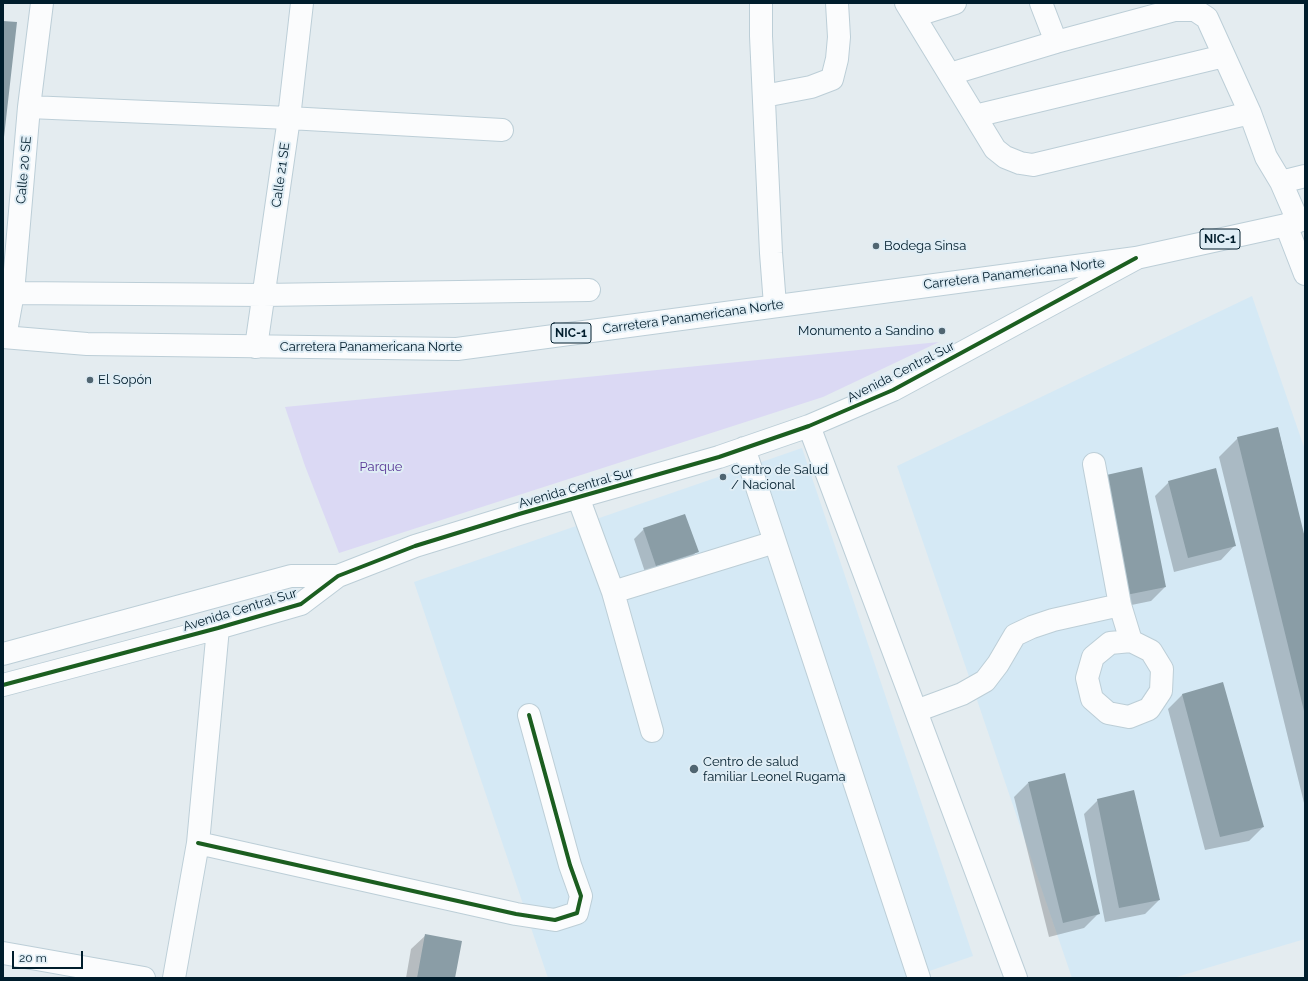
<!DOCTYPE html>
<meta charset="utf-8">
<style>
body{margin:0}
#map{position:relative;width:1308px;height:981px;overflow:hidden;background:#e4ecf0;font-family:Raleway,sans-serif}
canvas{display:block}
.frame{position:absolute;inset:0;border:4px solid #001d2c;pointer-events:none}
.scale{position:absolute;left:12px;top:951px;width:71px;height:18px;box-sizing:border-box;border:2px solid #001d2c;border-top:0;padding-left:5px;font-size:12px;line-height:14px;white-space:nowrap;color:#001d2c;-webkit-text-stroke:3px #dfedf5;paint-order:stroke}
</style>
<div id="map">
<canvas width="1308" height="981"></canvas>
<div class="frame"></div>
<div class="scale">20 m</div>
</div>
<script>
const ctx = document.querySelector('canvas').getContext('2d');
ctx.lineJoin = 'round';
function paint(path, color) { ctx.fillStyle = color; ctx.fill(path, 'evenodd'); }
const shape = rows => new Path2D(rows.map(r => 'M' + r).join(''));
function trace(path, color, width, dash) { ctx.strokeStyle = color; ctx.lineWidth = width; ctx.lineCap = dash ? 'butt' : 'round'; ctx.setLineDash(dash || []); ctx.stroke(path); }
function write(font, color, halo, rows, align = 'center') {
  ctx.font = font + ' Raleway,sans-serif'; ctx.lineWidth = 4; ctx.setLineDash([]); ctx.textBaseline = 'middle'; ctx.strokeStyle = halo; ctx.fillStyle = color; for (const [text, x, y, turn = 0] of rows) {
    ctx.save(); ctx.translate(x, y); ctx.rotate((+turn || 0) * Math.PI / 180); ctx.textAlign = isNaN(turn) ? turn : align; if (halo) ctx.strokeText(text, 0, 0); ctx.fillText(text, 0, 0); ctx.restore();
  }
}
const built = shape([
 [1252,296,1305,450,1305,939,1173,978,1072,978,897,466],
 [802,448,973,956,909,978,548,978,414,582]
]);
const green = shape([
 [939,342,823,397,339,553,305,466,285,407]
]);
const shadow = shape([
 [1278,428,1305,542,1305,807,1219,457,1238,438],
 [1141,469,1165,587,1151,601,1112,609],
 [1169,482,1235,545,1221,560,1174,572,1155,496],
 [644,529,697,551,688,561,646,575,634,539],
 [1222,683,1263,827,1249,841,1205,850,1168,709,1182,695],
 [1028,783,1099,913,1084,928,1049,937,1014,797],
 [1098,800,1159,900,1145,914,1105,922,1084,814],
 [426,935,454,978,406,978,411,949]
]);
const building = shape([
 [3,21,17,22,4,137,3,137],
 [1278,427,1305,538,1304,711,1237,437],
 [1142,467,1166,587,1126,595,1102,476],
 [1216,468,1236,546,1188,558,1168,481],
 [685,514,699,552,656,566,643,528],
 [1223,682,1264,827,1220,837,1182,694],
 [1065,773,1100,914,1063,923,1028,782],
 [1134,790,1160,900,1119,908,1097,799],
 [425,934,462,941,455,978,417,978]
]);
const minor = shape([
 [761,3,761,36,771,253,775,305],
 [906,3,995,149,1005,157,1020,163,1033,165,1250,113],
 [1041,3,1056,42],
 [914,16,955,3],
 [950,74,1056,42,1175,10,1195,10,1207,18,1250,113,1266,157,1281,182,1298,221],
 [764,96,811,87,832,79,837,59,839,37,837,3],
 [29,107,289,118,502,130],
 [975,116,1224,56],
 [1281,182,1305,176],
 [1286,225,1305,274],
 [3,291,13,293,263,295,589,290],
 [5,337,13,293,29,107,42,3],
 [256,347,289,118,302,3],
 [809,426,1016,978],
 [744,448,919,978],
 [1094,464,1120,605,1131,641,1151,651,1162,669,1161,691,1149,709,1129,717,1108,713,1092,699,1087,678,1093,657,1110,643,1131,641],
 [578,497,613,592],
 [3,654,291,576,338,576],
 [3,685,218,628,301,604,338,576,415,546,519,514,719,457,809,426,893,390,1135,259],
 [916,711,962,694,985,681,998,664,1015,635,1032,627,1053,620,1120,605],
 [652,731,613,592,775,542],
 [198,843,516,914,555,920,577,913,581,896,570,865,529,715],
 [3,953,144,978],
 [174,978,198,843,218,628]
]);
const highway = shape([
 [3,337,87,344,457,349,1136,258,1286,225,1305,219]
]);
const cycleway = shape([
 [3,685,218,628,301,604,338,576,415,546,519,514,719,457,809,426,893,390,1136,258],
 [198,843,516,914,555,920,577,913,581,896,570,865,529,715]
]);
const markers = [
 [876,246,4,"#506571"],
 [942,331,4,"#506571"],
 [90,380,4,"#506571"],
 [723,477,4,"#506571"],
 [694,769,5,"#506571"]
];
const shields = [
 [1220,239,40],
 [571,333,40]
];
const shieldNames = [
 ["NIC-1",1220,239],
 ["NIC-1",571,333]
];
const streetNames = [
 ["Calle 20 SE",24,170,-85],
 ["Calle 21 SE",281,175,-82],
 ["Carretera Panamericana Norte",1014,274,-7],
 ["Carretera Panamericana Norte",693,317,-8],
 ["Carretera Panamericana Norte",371,347],
 ["Avenida Central Sur",901,372,-27],
 ["Avenida Central Sur",576,488,-16],
 ["Avenida Central Sur",240,610,-17]
];
const poiNames = [
 ["Bodega Sinsa",884,246],
 ["Monumento a Sandino",934,331,"right"],
 ["El Sopón",98,380],
 ["Centro de Salud",731,470],
 ["/ Nacional",731,485],
 ["Centro de salud",703,762],
 ["familiar Leonel Rugama",703,777]
];
const parkNames = [
 ["Parque",381,467]
];
paint(built, '#d5e9f5');
paint(green, '#dbd9f4');
paint(shadow, '#0003');
paint(building, '#8a9da6');
trace(minor, '#bcced7', 24);
trace(highway, '#bcced7', 24);
trace(minor, '#fbfcfd', 22);
trace(highway, '#fbfcfd', 22);
trace(cycleway, '#1b5e20', 4);
for (const [x, y, r, color] of markers) { const dot = new Path2D(); dot.arc(x, y, r, 0, 2 * Math.PI); ctx.fillStyle = color; ctx.fill(dot); trace(dot, '#dfedf5', 1.5); }
for (const [x, y, w] of shields) { const box = new Path2D(); box.roundRect(x - w / 2, y - 10, w, 20, 3); ctx.fillStyle = '#dfedf5'; ctx.fill(box); trace(box, '#001d2c', 1); }
write('bold 12px', '#001d2c', null, shieldNames);
write('13px', '#001d2c', '#dfedf5', streetNames);
write('13px', '#001d2c', '#dfedf5', poiNames, 'left');
write('13px', '#573695', '#dfedf5', parkNames);
</script>
